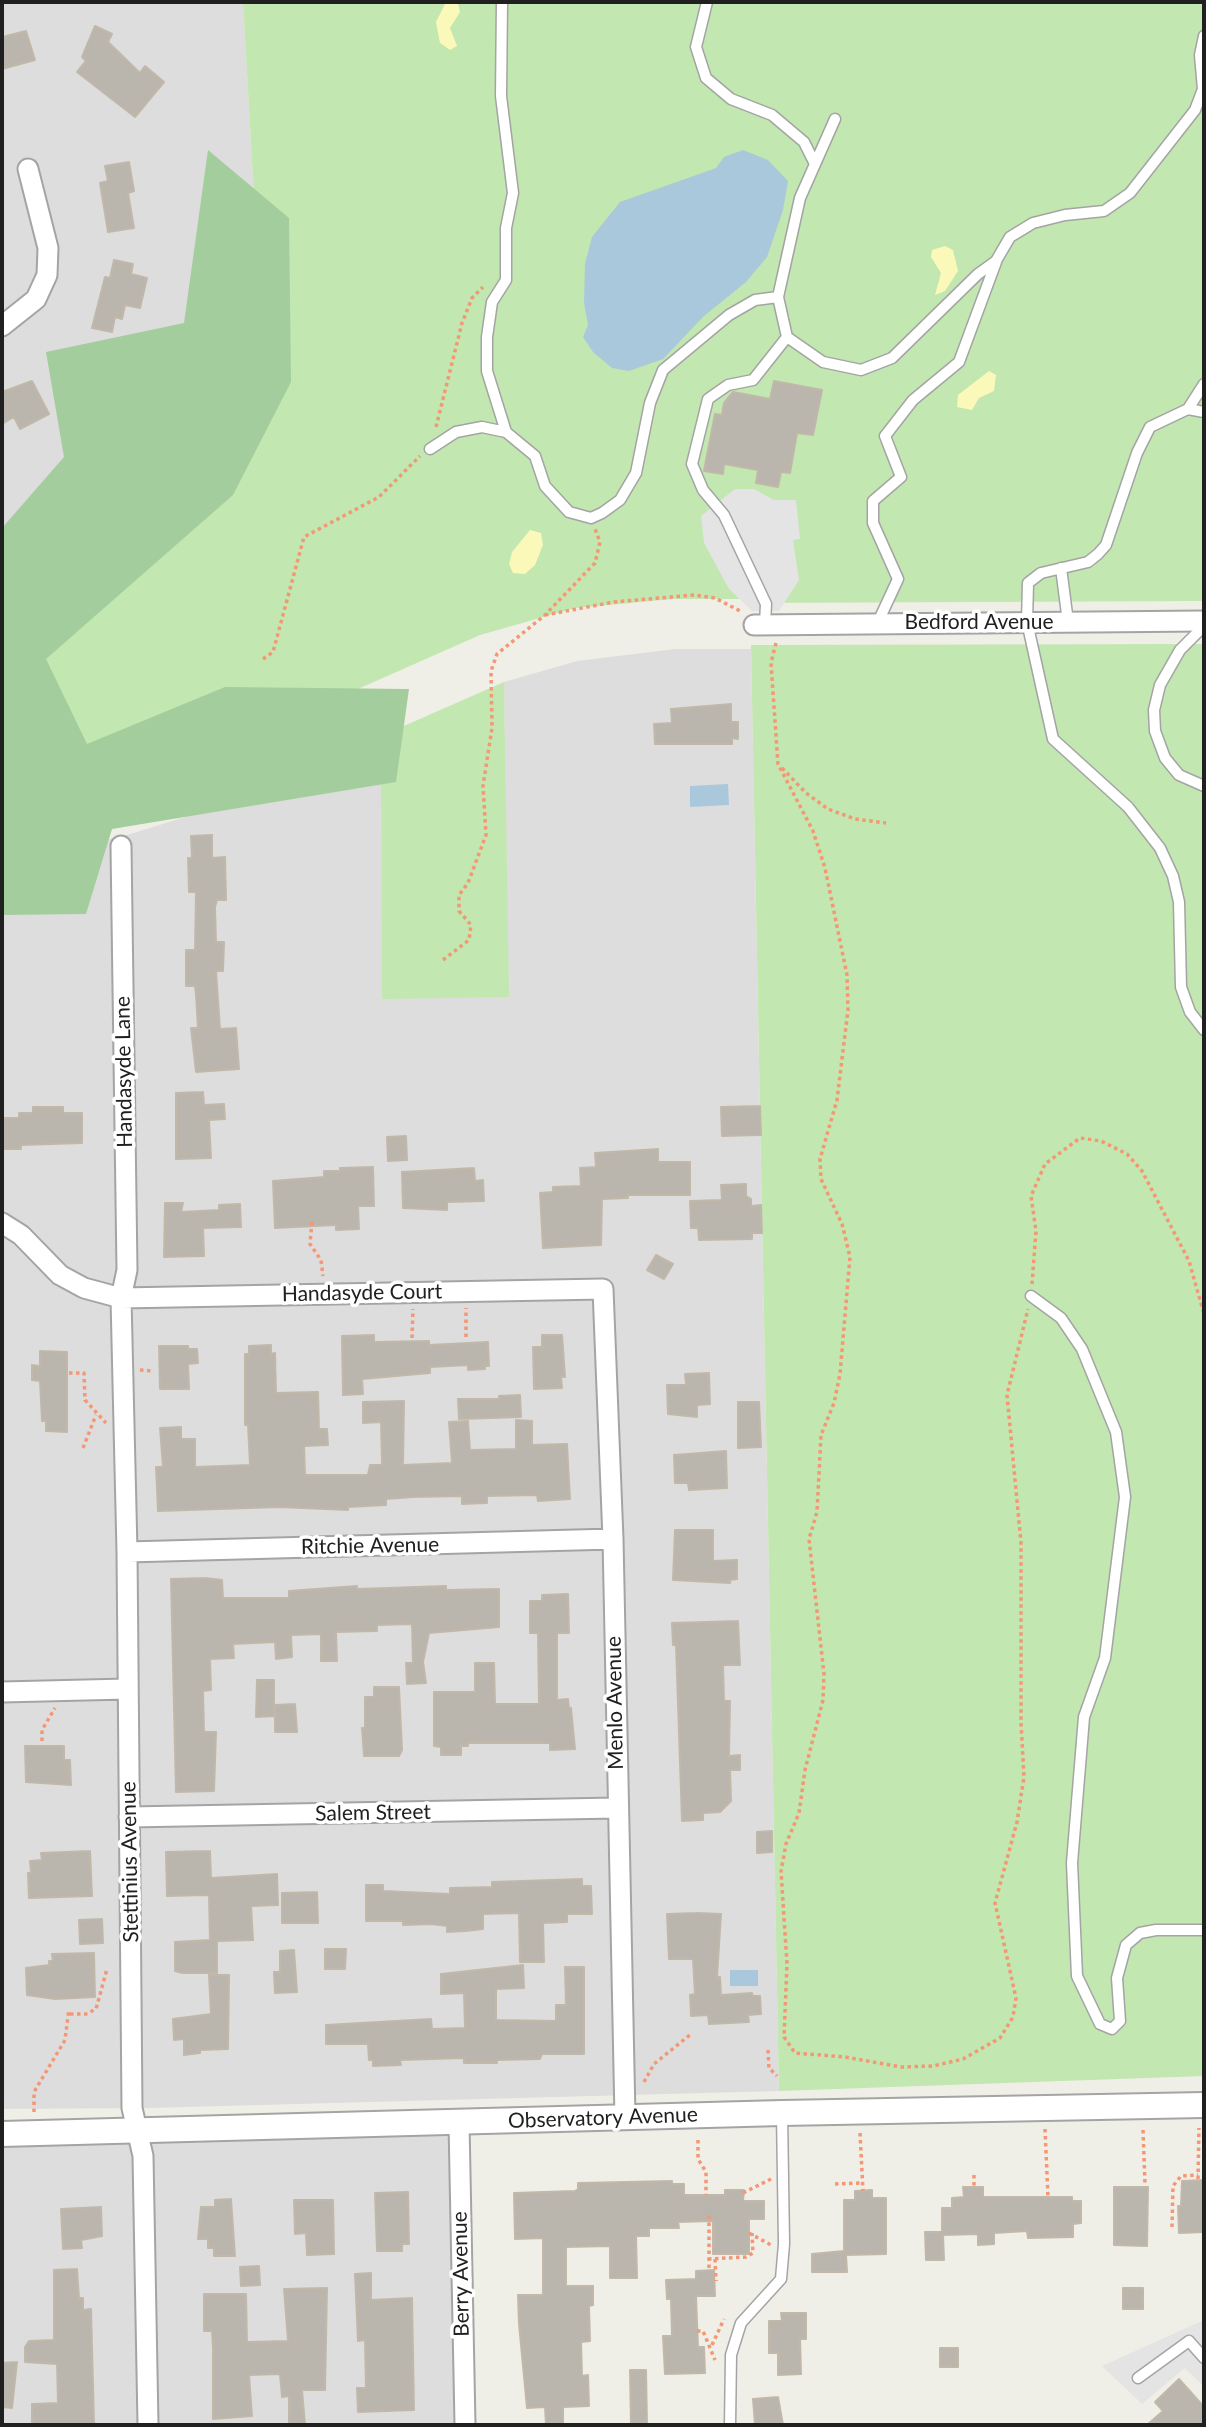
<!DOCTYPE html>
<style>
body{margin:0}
#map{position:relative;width:1206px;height:2427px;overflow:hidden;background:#f0efe7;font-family:Lato,sans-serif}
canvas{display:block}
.frame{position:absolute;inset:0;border:4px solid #202020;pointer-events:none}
</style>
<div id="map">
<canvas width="1206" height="2427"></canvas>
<div class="frame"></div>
</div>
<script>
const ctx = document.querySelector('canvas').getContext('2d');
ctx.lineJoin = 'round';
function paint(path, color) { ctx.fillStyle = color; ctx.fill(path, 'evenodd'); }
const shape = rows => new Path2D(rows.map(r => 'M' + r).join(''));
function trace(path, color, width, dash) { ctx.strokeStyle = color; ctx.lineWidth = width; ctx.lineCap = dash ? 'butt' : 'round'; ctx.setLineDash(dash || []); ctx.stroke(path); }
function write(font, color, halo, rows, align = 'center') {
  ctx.font = font + ' Lato,sans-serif'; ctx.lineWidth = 7; ctx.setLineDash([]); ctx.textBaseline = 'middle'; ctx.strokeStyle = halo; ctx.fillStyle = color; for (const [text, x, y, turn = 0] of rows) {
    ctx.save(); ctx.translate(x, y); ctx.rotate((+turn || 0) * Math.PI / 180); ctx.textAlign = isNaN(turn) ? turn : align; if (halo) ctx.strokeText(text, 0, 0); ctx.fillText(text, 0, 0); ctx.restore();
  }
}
const residential = shape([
 [2,2,243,2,265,389,2,557],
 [675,649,751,649,779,2091,149,2108,2,2109,2,864,127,835,214,808,381,736,508,997,504,682,577,661],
 [459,2123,464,2425,2,2425,2,2134]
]);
const grass = shape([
 [243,2,1204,2,1204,601,752,603,752,599,673,599,575,608,480,635,236,743,2,814,2,557,265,389],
 [1204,644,1204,2076,779,2091,751,645],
 [504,682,509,997,382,999,381,736]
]);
const forest = shape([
 [208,150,289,218,291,382,233,495,46,659,87,744,225,687,409,689,396,782,112,829,86,914,2,915,2,528,64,457,46,352,184,323]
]);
const sand = shape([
 [445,4,458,4,460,12,450,28,457,46,450,50,440,43,436,22],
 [945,246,953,250,958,271,945,291,935,295,941,273,931,257,932,250],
 [989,371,996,375,994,391,979,398,972,410,957,407,958,395],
 [530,530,541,533,543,545,535,565,525,574,513,573,509,564,512,552]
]);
const parking = shape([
 [735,489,754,489,774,500,796,500,800,539,793,540,799,580,779,611,752,611,729,589,704,543,701,516],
 [1204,2320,1204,2387,1185,2368,1142,2404,1102,2366]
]);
const water = shape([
 [743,150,768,160,788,181,783,210,767,257,746,282,704,316,663,359,629,371,612,368,593,352,583,337,588,325,584,303,585,264,592,237,620,202,716,168,724,157],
 [728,784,729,805,690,807,690,786],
 [730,1970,758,1970,758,1986,730,1986]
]);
const building = shape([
 [95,26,112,34,108,42,140,73,145,66,164,82,135,117,77,72,86,61,82,57,95,26],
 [26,31,35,60,2,69,2,37,26,31],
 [129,162,134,191,128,193,134,228,108,232,100,183,108,181,105,166,129,162],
 [114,260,133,264,131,274,147,278,140,308,125,305,122,319,115,317,112,332,92,328,105,277,110,278,114,260],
 [32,381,49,414,20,429,14,417,2,424,2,392,32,381],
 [774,381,822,390,813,435,797,433,790,473,781,472,778,487,756,483,758,470,724,464,723,474,704,471,715,414,722,415,724,403,733,392,770,399,774,381],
 [731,704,731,722,738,722,738,739,732,738,732,744,655,744,654,724,672,723,671,709,731,704],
 [212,835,212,858,225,857,226,900,217,900,215,907,216,942,224,942,223,971,216,971,220,1029,236,1028,239,1069,196,1072,191,1028,198,1028,196,995,195,986,186,986,186,950,195,950,196,892,189,892,188,858,192,858,191,836,212,835],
 [203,1092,204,1105,224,1104,225,1119,209,1120,211,1158,176,1159,176,1093,203,1092],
 [760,1106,761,1135,722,1136,721,1107,760,1106],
 [33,1107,63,1107,63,1113,82,1113,82,1143,21,1145,21,1149,2,1149,2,1118,19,1118,19,1113,33,1113,33,1107],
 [406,1136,407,1160,388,1161,387,1137,406,1136],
 [658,1149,658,1162,690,1162,690,1195,628,1195,628,1198,602,1199,601,1245,543,1248,540,1193,553,1192,553,1187,581,1186,580,1168,596,1167,595,1153,658,1149],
 [373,1167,374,1206,358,1206,359,1229,336,1230,336,1225,275,1228,273,1181,324,1177,324,1171,340,1171,340,1168,373,1167],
 [474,1168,475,1181,483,1180,484,1201,447,1202,447,1210,403,1208,402,1172,474,1168],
 [746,1184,746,1196,751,1199,751,1206,761,1205,762,1233,752,1233,752,1239,699,1240,698,1228,691,1228,690,1201,722,1200,721,1185,746,1184],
 [165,1203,183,1203,181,1212,219,1210,219,1205,240,1204,241,1227,203,1228,204,1256,164,1257,165,1203],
 [656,1255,673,1264,664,1279,647,1270,656,1255],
 [374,1335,374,1342,429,1341,429,1345,488,1342,489,1366,485,1366,485,1369,468,1370,468,1365,430,1367,430,1373,362,1379,363,1394,343,1395,342,1336,374,1335],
 [542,1335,562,1335,565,1377,561,1377,562,1388,534,1389,533,1347,542,1347,542,1335],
 [271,1345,271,1354,275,1353,276,1393,318,1392,319,1429,327,1429,328,1445,304,1446,305,1475,368,1475,370,1465,382,1465,381,1422,363,1423,363,1402,404,1401,403,1465,452,1463,449,1422,468,1421,470,1450,516,1449,516,1420,532,1421,532,1445,567,1444,570,1499,538,1501,537,1495,487,1496,487,1503,462,1504,462,1496,413,1497,386,1499,386,1505,348,1507,348,1510,279,1507,158,1511,156,1467,163,1467,160,1428,181,1427,181,1439,195,1439,195,1467,250,1465,248,1425,245,1425,245,1354,249,1354,249,1346,271,1345],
 [159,1346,188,1346,188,1349,197,1349,198,1363,188,1364,189,1389,160,1389,159,1346],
 [40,1351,67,1352,67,1432,46,1431,46,1421,42,1421,40,1381,32,1380,32,1365,40,1366,40,1351],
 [709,1373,710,1404,697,1405,697,1417,668,1414,667,1385,686,1385,685,1374,709,1373],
 [520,1395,521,1417,459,1419,458,1399,499,1399,499,1396,520,1395],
 [738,1402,759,1402,761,1447,738,1448,738,1402],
 [726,1451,727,1488,689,1490,688,1483,675,1483,674,1455,726,1451],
 [675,1530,713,1530,713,1561,737,1560,737,1579,730,1580,730,1583,673,1580,675,1530],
 [205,1578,222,1580,223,1598,289,1598,289,1591,357,1586,357,1589,446,1586,446,1590,499,1589,499,1627,429,1633,423,1662,426,1683,407,1684,406,1663,413,1663,412,1624,377,1625,377,1631,336,1632,337,1661,321,1661,321,1634,291,1635,292,1657,276,1659,275,1642,233,1644,234,1658,210,1659,211,1690,203,1691,204,1732,216,1732,214,1791,176,1792,171,1579,205,1578],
 [568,1594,569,1633,557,1633,557,1700,568,1699,569,1708,571,1708,575,1749,550,1750,550,1743,468,1743,468,1746,461,1746,461,1755,441,1755,441,1747,434,1746,434,1692,475,1692,475,1663,494,1663,495,1704,539,1704,538,1633,530,1633,530,1601,542,1601,542,1595,568,1594],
 [738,1621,740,1665,723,1665,724,1701,730,1701,729,1756,740,1755,740,1770,730,1770,731,1801,720,1812,703,1813,703,1820,682,1821,676,1645,673,1645,672,1623,738,1621],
 [257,1680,274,1680,274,1716,256,1717,257,1680],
 [374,1687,399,1687,402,1750,399,1756,364,1756,362,1728,365,1728,365,1697,374,1697,374,1687],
 [295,1704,297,1732,275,1732,275,1705,295,1704],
 [25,1746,64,1746,64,1760,70,1760,71,1785,26,1782,25,1746],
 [772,1831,772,1852,757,1853,757,1832,772,1831],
 [90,1851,92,1896,29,1898,28,1873,31,1873,30,1861,42,1860,41,1853,90,1851],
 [210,1851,211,1878,277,1874,278,1905,251,1906,253,1940,217,1941,217,1973,182,1973,175,1971,175,1942,210,1940,209,1895,167,1896,166,1852,210,1851],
 [582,1879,582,1886,591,1886,592,1914,567,1914,567,1922,543,1923,544,1962,520,1962,519,1913,483,1914,483,1929,465,1931,447,1932,447,1926,431,1924,403,1925,403,1921,366,1921,366,1885,383,1885,383,1891,450,1894,450,1888,492,1887,492,1882,582,1879],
 [317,1892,318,1923,282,1923,282,1893,317,1892],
 [697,1913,721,1914,717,1977,720,1977,721,1995,752,1993,753,1996,760,1996,761,2014,748,2015,749,2022,709,2024,708,2015,691,2016,690,1995,695,1994,693,1959,669,1959,667,1914,697,1913],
 [102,1919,103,1943,80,1944,79,1920,102,1919],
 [325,1949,346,1949,345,1969,325,1969,325,1949],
 [294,1950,297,1992,275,1993,274,1972,280,1972,280,1951,294,1950],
 [94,1953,95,1997,55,1999,27,1995,26,1968,49,1965,49,1961,53,1961,52,1954,94,1953],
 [523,1965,524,1988,496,1989,496,2020,556,2021,556,2005,566,2005,565,1967,584,1967,584,2054,542,2054,540,2059,497,2060,497,2063,464,2063,464,2058,400,2060,401,2065,373,2066,373,2060,369,2060,368,2044,326,2044,326,2025,431,2019,432,2029,465,2028,464,1993,441,1994,441,1974,523,1965],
 [209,1975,229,1975,228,2049,200,2050,200,2053,184,2055,184,2039,174,2040,173,2019,211,2014,209,1975],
 [1204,2180,1204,2232,1179,2233,1178,2206,1181,2206,1182,2181,1204,2180],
 [672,2181,672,2184,684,2184,684,2195,725,2195,725,2190,744,2190,743,2201,764,2201,764,2219,749,2219,749,2254,713,2254,713,2221,678,2222,679,2228,649,2228,649,2236,636,2236,637,2278,610,2278,610,2246,566,2247,566,2286,593,2286,593,2305,589,2306,590,2341,581,2342,582,2376,588,2375,589,2406,563,2407,563,2425,546,2425,545,2407,527,2408,519,2324,518,2295,543,2295,543,2238,515,2239,514,2193,575,2191,578,2189,578,2183,672,2181],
 [963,2187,983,2187,983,2197,1072,2197,1072,2201,1081,2201,1081,2223,1073,2224,1073,2237,1028,2238,1027,2231,994,2233,994,2244,978,2245,978,2234,943,2235,944,2260,926,2260,925,2232,942,2232,942,2208,952,2208,952,2198,964,2197,963,2187],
 [1114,2187,1148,2187,1147,2246,1114,2245,1114,2187],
 [872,2190,872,2198,886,2198,886,2254,846,2255,847,2272,812,2272,812,2254,844,2251,844,2200,855,2200,855,2191,872,2190],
 [408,2192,409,2244,402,2244,402,2251,377,2251,375,2193,408,2192],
 [231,2199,235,2256,214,2256,214,2248,208,2248,208,2239,198,2239,201,2207,215,2207,215,2200,231,2199],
 [294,2200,333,2200,334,2254,307,2255,306,2233,295,2234,294,2200],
 [101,2207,102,2236,81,2240,82,2248,63,2249,61,2209,101,2207],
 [259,2266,260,2285,241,2286,240,2267,259,2266],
 [77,2269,79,2298,83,2298,83,2310,91,2309,94,2424,32,2425,32,2404,58,2403,57,2364,25,2362,25,2347,29,2341,54,2340,54,2270,77,2269],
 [714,2270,715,2296,696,2296,698,2347,704,2347,705,2373,665,2374,663,2336,672,2336,671,2299,667,2299,666,2280,696,2279,696,2271,714,2270],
 [371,2273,371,2300,412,2298,414,2410,358,2412,357,2388,366,2388,365,2340,358,2341,355,2274,371,2273],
 [327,2288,325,2390,302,2390,305,2425,289,2425,289,2396,282,2397,280,2374,249,2375,252,2416,213,2419,213,2348,212,2331,204,2331,204,2294,246,2294,247,2342,288,2341,284,2289,327,2288],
 [1123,2288,1143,2288,1143,2309,1123,2309,1123,2288],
 [781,2313,806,2313,806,2339,800,2339,801,2374,778,2375,778,2353,769,2353,769,2321,782,2321,781,2313],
 [940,2348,958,2348,958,2367,940,2367,940,2348],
 [17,2362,12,2408,2,2407,2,2363,17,2362],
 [630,2370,646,2370,647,2425,631,2425,630,2370],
 [1179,2379,1204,2407,1204,2425,1147,2425,1163,2411,1155,2402,1179,2379],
 [778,2397,783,2425,755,2425,753,2399,778,2397]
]);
const path = shape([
 [436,427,462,323,472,298,483,287],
 [545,615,614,602,694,595,715,598,742,612],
 [776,643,771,663,778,764,813,831,825,868,847,975,848,1010,837,1100,820,1159,821,1179,842,1224,850,1257,840,1374,834,1403,821,1435,817,1512,809,1539,824,1674,823,1700,805,1770,799,1813,786,1844,781,1871,787,1964,784,2037,795,2053,845,2057,901,2067,933,2066,963,2059,1000,2038,1013,2017,1016,1998,995,1903,1017,1822,1024,1777,1021,1723,1021,1543,1007,1395,1028,1309],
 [263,659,273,652,304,537,379,497,420,456],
 [782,768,806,793,828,809,855,819,886,823],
 [443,960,469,940,471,925,459,911,459,895,468,883,486,835,483,786,492,728,491,671,497,654,545,615,595,563,600,542,595,529],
 [312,1222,310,1244,321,1260,323,1276],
 [1032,1284,1036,1231,1031,1196,1045,1164,1080,1138,1101,1141,1127,1154,1142,1171,1189,1261,1204,1314],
 [466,1337,466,1308],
 [412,1338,413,1309],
 [140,1370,152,1371],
 [69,1373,84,1373,85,1400,106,1423],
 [83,1448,96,1415],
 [42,1741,42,1730,55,1708],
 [70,2014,86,2014,96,2009,107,1969],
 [768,2050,769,2068,777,2076],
 [644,2082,654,2064,691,2034],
 [34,2112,34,2092,65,2040,69,2009],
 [1045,2129,1048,2197],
 [1143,2130,1145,2184],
 [860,2133,863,2191],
 [698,2140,698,2159,706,2172,706,2195],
 [974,2175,974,2187],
 [1198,2179,1199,2128],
 [835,2184,862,2183],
 [743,2193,771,2179],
 [1172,2227,1173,2186,1181,2176,1198,2175],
 [749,2233,771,2245],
 [708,2259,746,2257,753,2253,752,2233],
 [715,2259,716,2281],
 [709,2268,709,2215],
 [697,2331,703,2331,715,2360],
 [712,2345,724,2319]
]);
const service = shape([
 [502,2,501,96,513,193,506,228,506,280,492,302,487,337,487,371,506,432],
 [707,2,696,47,706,78,731,99,772,115,804,142,815,164],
 [778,297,800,198,835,119],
 [787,337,823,362,861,370,892,358,978,274,996,261,1010,237,1033,223,1065,215,1104,211,1130,193,1195,110,1203,89,1200,55,1204,36],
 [1204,384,1188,409,1150,427,1137,453,1106,545,1098,554,1088,562,1041,573,1028,583,1027,622,1053,739,1128,807,1160,848,1173,876,1179,902,1181,987,1190,1012,1204,1030],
 [1188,409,1204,412],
 [430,449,456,432,482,427,506,432,535,456,545,486,569,512,591,518,602,513,620,500,636,473,650,403,663,370,729,315,755,300,778,297,787,337,753,380,728,385,708,399,692,464,703,490,724,515,766,604,765,624],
 [1061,568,1068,622],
 [878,622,898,579,873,523,873,501,901,477,885,436,913,400,959,362,996,262],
 [1204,626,1180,650,1160,685,1154,710,1155,731,1165,758,1179,775,1204,786],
 [1031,1296,1061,1318,1082,1349,1116,1432,1125,1497,1105,1658,1084,1717,1072,1863,1077,1976,1100,2024,1112,2029,1120,2021,1117,1978,1126,1945,1140,1933,1156,1930,1204,1930],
 [1138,2378,1189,2341,1204,2358],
 [730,2425,731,2355,741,2323,781,2279,784,2244,782,2113]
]);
const minor = shape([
 [2,326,36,299,47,275,48,248,28,169],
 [754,625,1204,621],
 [121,846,127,1270,121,1298,127,1552,132,2108,143,2156,148,2425],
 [2,1223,21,1235,60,1275,84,1288,121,1298,603,1289,613,1539,625,2117],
 [127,1552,613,1539],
 [2,1692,127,1689],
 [129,1817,616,1808],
 [459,2123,465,2425]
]);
const tertiary = shape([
 [2,2134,782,2113,1204,2105]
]);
const streetNames = [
 ["Bedford Avenue",979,622],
 ["Handasyde Lane",124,1072,-91],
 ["Handasyde Court",362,1293,-1],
 ["Ritchie Avenue",370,1546,-1],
 ["Menlo Avenue",615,1703,-91],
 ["Salem Street",373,1813,-1],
 ["Stettinius Avenue",130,1862,-91],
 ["Observatory Avenue",603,2118,-2],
 ["Berry Avenue",461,2274,-91]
];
paint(residential, '#dedddd');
paint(grass, '#c2e7b0');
paint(forest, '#a4cd9e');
paint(sand, '#fbf9ba');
paint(parking, '#e4e4e4');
paint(water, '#aac8db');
paint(building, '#bab5ad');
trace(building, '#c1b8aa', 2);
trace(service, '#a4a4a4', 13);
trace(minor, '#a4a4a4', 23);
trace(tertiary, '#a4a4a4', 28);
trace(path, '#f39775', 3.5, [3.5, 3.5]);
trace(service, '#fff', 10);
trace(minor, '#fff', 19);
trace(tertiary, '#fff', 24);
write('21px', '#202020', '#fff', streetNames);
</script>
